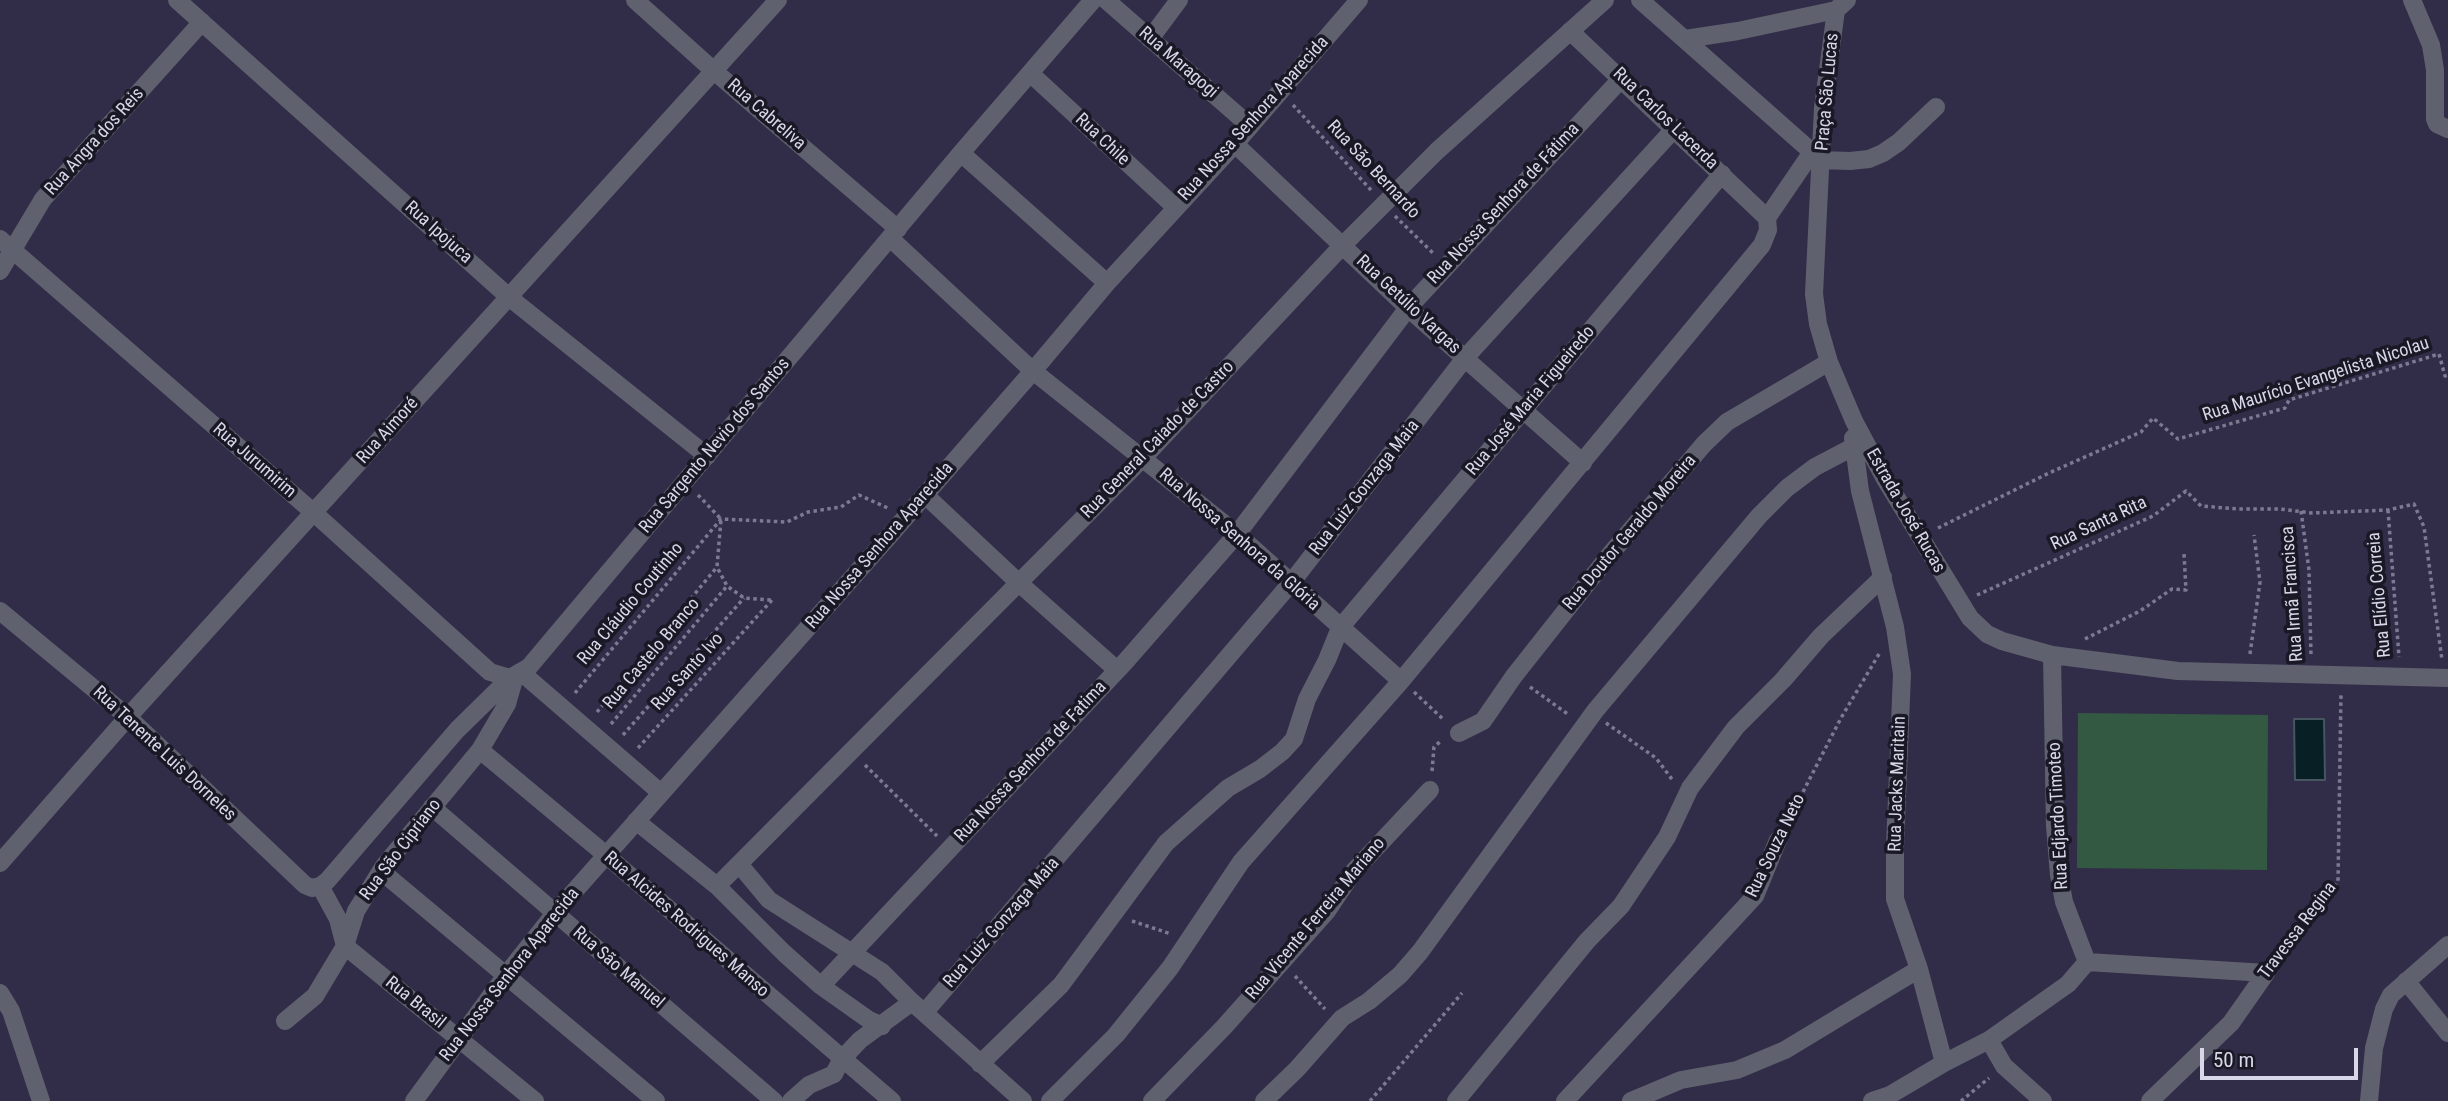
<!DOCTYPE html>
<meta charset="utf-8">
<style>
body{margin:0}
#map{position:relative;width:2448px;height:1101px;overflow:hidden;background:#312d49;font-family:"Roboto Condensed",sans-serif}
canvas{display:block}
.scale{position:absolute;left:2200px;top:1048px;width:158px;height:32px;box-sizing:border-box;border:4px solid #d7d7e9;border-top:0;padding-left:9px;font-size:21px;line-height:24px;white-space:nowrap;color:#d7d7e9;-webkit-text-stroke:5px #191824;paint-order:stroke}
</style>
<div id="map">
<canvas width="2448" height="1101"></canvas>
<div class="scale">50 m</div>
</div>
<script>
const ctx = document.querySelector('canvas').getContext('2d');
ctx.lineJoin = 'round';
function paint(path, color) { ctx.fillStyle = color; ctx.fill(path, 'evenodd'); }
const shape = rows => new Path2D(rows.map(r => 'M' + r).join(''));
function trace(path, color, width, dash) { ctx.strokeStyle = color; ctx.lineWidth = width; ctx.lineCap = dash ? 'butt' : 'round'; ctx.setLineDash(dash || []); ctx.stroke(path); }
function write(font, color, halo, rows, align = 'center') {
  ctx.font = font + ' "Roboto Condensed",sans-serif'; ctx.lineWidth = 7; ctx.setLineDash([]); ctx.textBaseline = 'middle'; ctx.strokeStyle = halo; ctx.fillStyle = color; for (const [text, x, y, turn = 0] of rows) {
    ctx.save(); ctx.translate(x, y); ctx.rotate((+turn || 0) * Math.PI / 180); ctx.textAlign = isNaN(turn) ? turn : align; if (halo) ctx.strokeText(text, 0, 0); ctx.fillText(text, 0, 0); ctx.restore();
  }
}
const green = shape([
 [2078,713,2268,715,2267,870,2077,868]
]);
const water = shape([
 [2294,719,2324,719,2325,780,2295,780,2294,719]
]);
const path = shape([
 [1293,105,1371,190],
 [1395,216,1435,255],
 [698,495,721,519,717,567,727,586,744,598,772,600],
 [2388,510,2399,657],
 [2301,511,2309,570,2311,656],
 [1938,528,2049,473,2141,432,2153,418,2178,439,2285,408,2289,400,2439,354,2445,376,2448,375],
 [1977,595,2153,516,2186,491,2201,506,2238,509,2280,509,2312,513,2388,510,2414,504,2424,527,2442,660],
 [2085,639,2140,611,2172,589,2186,590,2184,554],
 [2250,654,2260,582,2254,535],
 [1530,687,1569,715],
 [1414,692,1444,720],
 [575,693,721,519,787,522,808,512,841,507,859,495,890,509],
 [597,712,717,567],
 [1606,723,1656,758,1674,782],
 [611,724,727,586],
 [623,735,744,598],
 [638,748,772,600],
 [865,765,937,836],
 [1432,771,1434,747,1442,740],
 [1787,823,1841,718,1879,654],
 [1132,921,1171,934],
 [2278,958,2338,882,2341,692],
 [1295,976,1325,1009],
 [1370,1101,1462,993],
 [1961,1101,1989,1078]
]);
const minor = shape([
 [177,0,510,298,707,456],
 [635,0,714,71,898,229],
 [1106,0,1250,126],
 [1640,0,1821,160],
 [2412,0,2431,45,2435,70,2435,119,2437,124,2448,129],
 [1836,10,1823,108,1814,294,1818,324,1829,362,1854,421,1885,479,1970,618,1987,634,2002,641,2052,655,2178,671,2448,678],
 [1150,39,1179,0],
 [1685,39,1738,31,1836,10,1847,0],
 [1030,73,1175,207],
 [1235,144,1408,308,1583,463],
 [961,153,1107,283],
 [1821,160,1850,161,1869,159,1883,153,1899,142,1936,107],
 [1767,218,1812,152],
 [890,238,1033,371,1237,534,1401,681],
 [0,239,313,512,490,672,510,678],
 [0,271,43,199,202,22],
 [1853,438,1860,491,1895,627,1902,674,1895,847,1895,899,1919,969,1944,1063,1890,1095,1872,1101],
 [925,495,1019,583,1117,670],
 [0,611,128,717,305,885,312,888,320,886,327,881,457,730,510,678,529,667,961,153,1093,0],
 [522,673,661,793],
 [1459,733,1483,721,1514,676,1612,552,1704,444,1727,422,1829,362],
 [480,750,606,855,892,1101],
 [432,807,774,1101],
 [636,821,717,886,784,953,821,986,869,1020,882,1026],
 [0,863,128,717,778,0],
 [739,864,769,900,882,972,912,1002,1023,1101],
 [381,871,656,1101],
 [320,886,338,919,345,946,535,1101],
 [717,886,1143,458,1343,245,1437,151,1605,0],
 [2087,962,2266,973],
 [2406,981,2448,1033],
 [821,986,1125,662,1237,534,1408,308,1622,78],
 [0,993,11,1011,41,1101],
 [925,1012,1291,583,1465,358,1675,128],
 [285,1021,315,996,345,946,356,911,384,866,480,750,507,704,515,676],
 [1989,1040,2004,1066,2043,1101],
 [1944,1063,1989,1040,2068,984,2087,962,2064,902,2059,875,2055,826,2052,655],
 [980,1064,1061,985,1166,843,1228,788,1260,769,1282,752,1294,739,1307,699,1327,660,1340,628,1722,174],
 [414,1101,506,975,555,913,891,534,1033,371,1107,283,1235,144,1359,0],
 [791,1101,809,1085,834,1074,841,1060,860,1040,912,1002],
 [1050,1101,1116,1035,1170,968,1241,862,1401,681,1762,245,1768,230,1767,218,1570,31],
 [1152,1101,1224,1027,1327,911,1354,871,1430,790],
 [1264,1101,1297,1069,1342,1018,1369,1001,1400,975,1420,952,1595,711,1759,516,1787,488,1815,467,1853,447],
 [1456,1101,1587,941,1621,906,1667,837,1690,788,1736,727,1783,680,1821,636,1883,577],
 [1565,1101,1755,896,1778,840],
 [1631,1101,1681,1080,1737,1070,1785,1050,1919,969],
 [2150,1101,2231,1023,2266,973],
 [2369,1101,2374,1048,2384,1009,2391,995,2448,945]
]);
const streetNames = [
 ["Rua Maragogi",1178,63,41],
 ["Praça São Lucas",1828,92,-85],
 ["Rua Cabreliva",766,115,41],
 ["Rua Nossa Senhora Aparecida",1254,119,-48],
 ["Rua Carlos Lacerda",1665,119,44],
 ["Rua Chile",1102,140,43],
 ["Rua Angra dos Reis",95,142,-48],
 ["Rua São Bernardo",1373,170,47],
 ["Rua Nossa Senhora de Fátima",1504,204,-47],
 ["Rua Ipojuca",438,233,42],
 ["Rua Getúlio Vargas",1408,305,43],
 ["Rua Maurício Evangelista Nicolau",2316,380,-18],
 ["Rua José Maria Figueiredo",1531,401,-50],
 ["Rua Aimoré",388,431,-48],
 ["Rua General Caiado de Castro",1158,440,-46],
 ["Rua Sargento Nevio dos Santos",715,446,-50],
 ["Rua Jurumirim",254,461,41],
 ["Rua Luiz Gonzaga Maia",1365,488,-52],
 ["Estrada José Rucas",1905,511,60],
 ["Rua Santa Rita",2099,524,-25],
 ["Rua Doutor Geraldo Moreira",1630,533,-50],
 ["Rua Nossa Senhora da Glória",1239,540,41],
 ["Rua Nossa Senhora Aparecida",880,546,-49],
 ["Rua Irmã Francisca",2293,594,-94],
 ["Rua Elídio Correia",2380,595,-95],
 ["Rua Cláudio Coutinho",631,604,-50],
 ["Rua Castelo Branco",652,654,-50],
 ["Rua Santo Ivo",688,672,-48],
 ["Rua Tenente Luis Dorneles",164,754,43],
 ["Rua Nossa Senhora de Fatima",1031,762,-47],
 ["Rua Jacks Maritain",1898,784,-88],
 ["Rua Edjardo Timoteo",2059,816,-93],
 ["Rua Souza Neto",1776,846,-64],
 ["Rua São Cipriano",401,850,-53],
 ["Rua Vicente Ferreira Mariano",1316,919,-50],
 ["Rua Luiz Gonzaga Maia",1002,923,-49],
 ["Rua Alcides Rodrigues Manso",686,925,41],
 ["Travessa Regina",2298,931,-53],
 ["Rua São Manuel",618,968,41],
 ["Rua Nossa Senhora Aparecida",510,975,-52],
 ["Rua Brasil",415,1003,39]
];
paint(green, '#345942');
paint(water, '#071f25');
trace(water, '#455660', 2);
trace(path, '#7c7a91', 3.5, [3.5, 3.5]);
trace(minor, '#5f616f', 18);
write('18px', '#d7d7e9', '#191824', streetNames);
</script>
